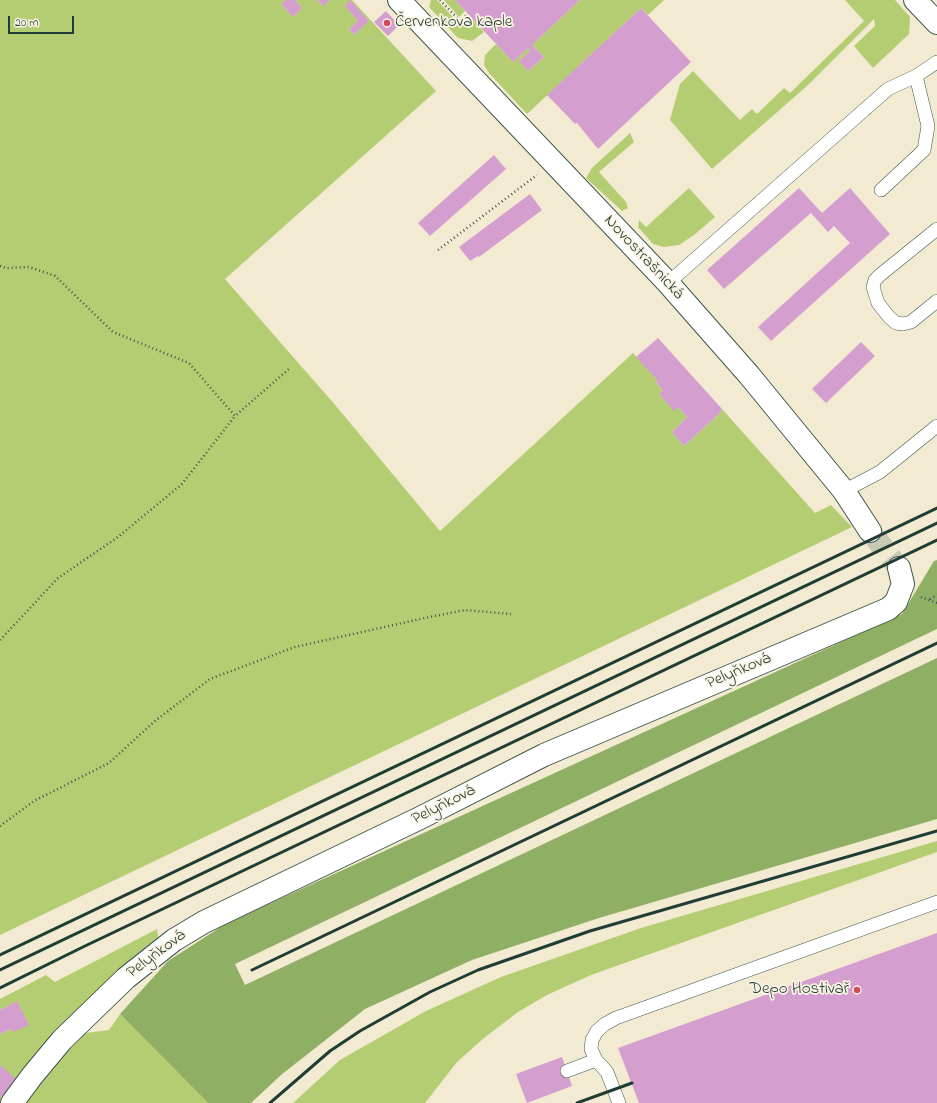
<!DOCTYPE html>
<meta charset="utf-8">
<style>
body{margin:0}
#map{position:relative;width:937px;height:1103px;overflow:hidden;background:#f3ebd1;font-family:"Indie Flower",sans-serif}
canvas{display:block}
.scale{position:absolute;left:8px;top:16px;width:66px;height:18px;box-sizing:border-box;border:2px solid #1f3d34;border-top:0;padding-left:5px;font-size:12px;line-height:14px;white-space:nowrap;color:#1f3d34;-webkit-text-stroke:3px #fcf5e5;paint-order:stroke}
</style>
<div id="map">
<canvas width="937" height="1103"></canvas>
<div class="scale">20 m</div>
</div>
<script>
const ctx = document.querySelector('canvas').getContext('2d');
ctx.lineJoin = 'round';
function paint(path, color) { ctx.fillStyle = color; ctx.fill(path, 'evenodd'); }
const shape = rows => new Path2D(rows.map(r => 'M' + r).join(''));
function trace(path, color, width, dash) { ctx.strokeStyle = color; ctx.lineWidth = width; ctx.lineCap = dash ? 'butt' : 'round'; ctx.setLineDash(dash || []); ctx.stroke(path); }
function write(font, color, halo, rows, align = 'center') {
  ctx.font = font + ' "Indie Flower",sans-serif'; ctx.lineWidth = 3.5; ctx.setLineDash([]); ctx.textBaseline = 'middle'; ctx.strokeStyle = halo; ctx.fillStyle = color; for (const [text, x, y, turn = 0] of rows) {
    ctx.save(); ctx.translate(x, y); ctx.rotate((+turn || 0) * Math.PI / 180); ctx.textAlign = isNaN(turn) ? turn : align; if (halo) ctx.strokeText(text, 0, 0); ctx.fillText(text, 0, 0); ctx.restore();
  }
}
const green = shape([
 [0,0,286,0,281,4,293,17,302,8,295,0,317,0,323,6,330,0,352,0,436,91,225,279,336,406,440,531,633,353,658,381,656,383,663,390,659,394,674,410,678,407,687,417,672,432,684,446,720,413,722,409,815,513,831,505,852,527,0,935],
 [350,1,369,21,354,35,349,29,358,21,345,6],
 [431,0,437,0,460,25,470,16,484,32,472,41,458,38,429,7],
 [444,0,455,0,465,11,459,17],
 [580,0,664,0,648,15,641,8,527,114,489,73,484,65,485,55,496,44,513,62,528,48,530,51,519,61,528,71,544,57,532,45],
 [845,0,895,0,910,17,909,34,873,68,854,46,875,26,874,19,807,86,712,169,670,120,680,84,693,71,740,120,752,109,757,114,784,88,790,93,864,21],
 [630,133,634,142,599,172,626,202,628,208,622,211,586,178,592,168],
 [689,188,715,217,694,235,679,245,664,247,653,244,638,227,639,220,646,227],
 [937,841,937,852,591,975,547,995,518,1012,484,1038,457,1062,425,1103,293,1103,340,1060,426,1011,501,977,641,928],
 [157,929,159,943,17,1080,1,1097,2,1103,0,1103,0,1034,11,1029,13,1032,28,1024,17,1002,0,1010,0,999,46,975,55,982],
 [120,1014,208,1103,22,1103,40,1079,86,1033,109,1030]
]);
const forest = shape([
 [937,560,937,629,235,964,245,985,937,658,937,819,599,918,472,960,365,1009,281,1075,251,1103,208,1103,120,1014,168,961,227,923,902,614,934,561]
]);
const building = shape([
 [286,0,295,0,302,8,293,17,281,4],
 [317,0,330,0,323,6],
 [350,0,369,21,354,35,349,29,358,21,345,6],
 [455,0,580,0,532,45,544,57,528,71,519,61,530,51,528,48,513,62],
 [641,8,691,62,598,149,577,123,575,124,547,95],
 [386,11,399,25,388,36,374,22],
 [494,155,506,169,430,236,418,223],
 [799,188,822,213,850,188,890,234,771,341,758,327,850,243,834,226,828,232,811,213,724,289,707,270],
 [530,194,542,210,479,257,478,256,470,261,459,247],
 [658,338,722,409,720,413,684,446,672,432,687,417,678,407,674,411,659,394,663,390,656,383,658,381,636,357],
 [861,342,875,356,826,403,812,389],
 [937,933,937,1103,639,1103,618,1048],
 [17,1001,29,1025,13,1032,11,1029,0,1034,0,1010],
 [562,1057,572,1086,527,1103,516,1074],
 [0,1065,17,1080,1,1097,0,1096]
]);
const streetTunnel = shape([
 [870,531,899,568]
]);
const path = shape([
 [440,0,460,21,468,14],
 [438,250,537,175],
 [0,266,6,268,29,267,55,276,113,332,189,363,235,416,289,369],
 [921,597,937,603],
 [930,599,937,595],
 [0,640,58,578,118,537,182,484,235,416],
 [0,826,34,801,109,763,155,721,210,679,295,647,425,618,465,610,511,614]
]);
const lane = shape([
 [881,190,924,150,928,126,916,76],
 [937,229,880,275,875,280,873,287,878,303,889,317,896,323,903,324,911,322,937,301],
 [668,283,888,89,916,76,937,62],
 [844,491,880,472,937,426],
 [596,1060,591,1049,592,1040,597,1031,605,1024,616,1018,937,902],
 [567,1071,596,1060,607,1072,619,1103]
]);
const street = shape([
 [399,0,668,283,749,375,844,491,870,531],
 [915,0,937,23],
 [12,1103,32,1076,62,1040,126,978,174,940,204,922,420,818,544,755,888,609,896,602,903,584,899,568]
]);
const rail = shape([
 [0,955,937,508],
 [0,970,937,523],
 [252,970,937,643],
 [0,988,85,946,937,540],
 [270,1103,330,1051,360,1031,430,992,478,970,590,931,937,831],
 [577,1103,632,1083]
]);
const markers = [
 [387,23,4,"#d1495b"],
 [857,990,4,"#d1495b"]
];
const poiNames = [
 ["Červenkova kaple",395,23],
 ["Depo Hostivař",849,990,"right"]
];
const streetNames = [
 ["Novostrašnická",643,258,47],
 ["Pelyňková",739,672,-23],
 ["Pelyňková",444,806,-27],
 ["Pelyňková",157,955,-37]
];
paint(green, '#b4cd72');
paint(forest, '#8fb064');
paint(building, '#d49ecf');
trace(streetTunnel, '#c9c8b2', 22, [22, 11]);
trace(lane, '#3f574c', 14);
trace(street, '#3f574c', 24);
trace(path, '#3f574c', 2.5, [1, 3]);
trace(lane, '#fff', 13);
trace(street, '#fff', 22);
trace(rail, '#1f3d34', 3);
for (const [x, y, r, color] of markers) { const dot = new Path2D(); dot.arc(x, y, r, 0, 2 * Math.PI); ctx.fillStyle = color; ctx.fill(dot); trace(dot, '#fcf5e5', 1.5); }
write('17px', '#1f3d34', '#fcf5e5', poiNames, 'left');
write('17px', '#1f3d34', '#fcf5e5', streetNames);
</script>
